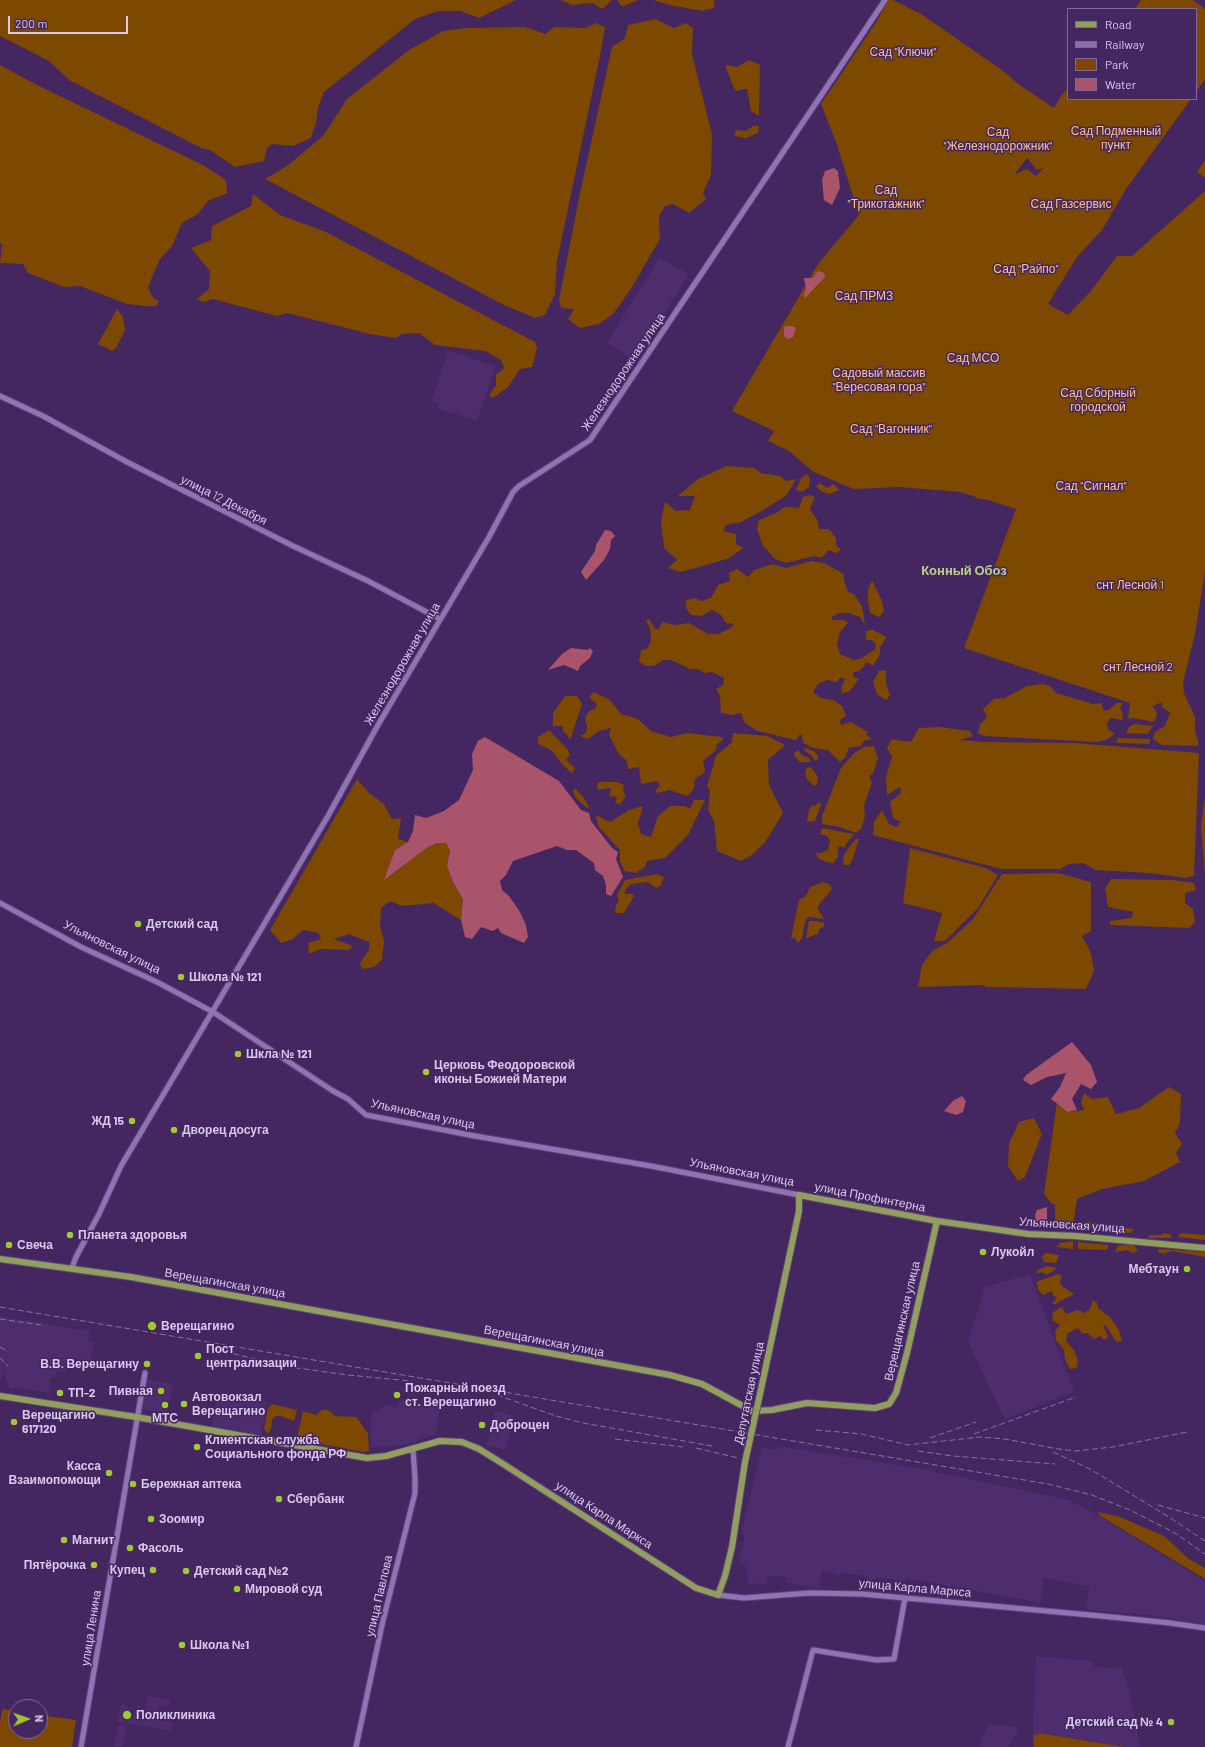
<!DOCTYPE html>
<meta charset="utf-8">
<style>
body{margin:0}
#map{position:relative;width:1205px;height:1747px;overflow:hidden;background:#442661;font-family:Barlow,sans-serif}
canvas{display:block}
.legend{position:absolute;left:1067px;top:8px;width:130px;height:92px;box-sizing:border-box;background:#442661;border:1px solid #806899;margin:0;padding:5px 7px;list-style:none;font-size:12px;color:#d9caed}
.legend li{display:flex;align-items:center;gap:8px;height:20px}
.legend b{width:20px;border:1px solid #806899}
.north{position:absolute;left:8px;top:1699px;width:40px;height:40px;box-sizing:border-box;background:#442661;border:1px solid #806899;border-radius:50%;rotate:88deg;font-size:11px;font-weight:700;line-height:16px;text-align:center;color:#d9caed}
.north::after{content:'';display:block;margin:auto;width:14px;height:18px;background:#9fca2d;clip-path:polygon(50% 0,100% 100%,50% 72%,0 100%)}
.scale{position:absolute;left:8px;top:16px;width:120px;height:18px;box-sizing:border-box;border:2px solid #d9caed;border-top:0;padding-left:5px;font-size:12px;line-height:14px;white-space:nowrap;color:#d9caed;-webkit-text-stroke:3px #442661;paint-order:stroke}
</style>
<div id="map">
<canvas width="1205" height="1747"></canvas>
<ul class="legend">
<li><b style="height:5px;background:#929e5d"></b>Road</li>
<li><b style="height:5px;background:#8972a2"></b>Railway</li>
<li><b style="height:11px;background:#7d4800"></b>Park</li>
<li><b style="height:11px;background:#aa546b"></b>Water</li>
</ul>
<div class="north">N</div>
<div class="scale">200 m</div>
</div>
<script>
const ctx = document.querySelector('canvas').getContext('2d');
ctx.lineJoin = 'round';
function paint(path, color) { ctx.fillStyle = color; ctx.fill(path, 'evenodd'); }
const shape = rows => new Path2D(rows.map(r => 'M' + r).join(''));
function trace(path, color, width, dash) { ctx.strokeStyle = color; ctx.lineWidth = width; ctx.lineCap = dash ? 'butt' : 'round'; ctx.setLineDash(dash || []); ctx.stroke(path); }
function write(font, color, halo, rows, align = 'center') {
  ctx.font = font + ' Barlow,sans-serif'; ctx.lineWidth = 3; ctx.setLineDash([]); ctx.textBaseline = 'middle'; ctx.strokeStyle = halo; ctx.fillStyle = color; for (const [text, x, y, turn = 0] of rows) {
    ctx.save(); ctx.translate(x, y); ctx.rotate((+turn || 0) * Math.PI / 180); ctx.textAlign = isNaN(turn) ? turn : align; if (halo) ctx.strokeText(text, 0, 0); ctx.fillText(text, 0, 0); ctx.restore();
  }
}
const built = shape([
 [659,258,689,274,634,361,607,343],
 [449,351,496,366,477,421,437,408,439,404,431,401],
 [1030,1274,1074,1392,1005,1419,968,1342,985,1287],
 [0,1316,90,1331,88,1342,94,1343,89,1371,68,1367,66,1372,57,1370,56,1377,51,1377,48,1393,14,1387,14,1389,10,1388,7,1386,8,1382,5,1382,6,1374,4,1374,0,1382],
 [146,1379,173,1384,167,1414,141,1409],
 [218,1393,268,1402,261,1435,212,1427],
 [399,1400,440,1406,436,1434,404,1445,371,1447,370,1430,372,1411,379,1412,385,1405,397,1408],
 [495,1411,515,1416,505,1450,487,1445],
 [779,1446,927,1470,1069,1500,1098,1515,1205,1581,1205,1625,1166,1617,1089,1610,1086,1607,1089,1586,1044,1578,1040,1603,906,1578,905,1581,875,1577,875,1580,867,1579,867,1576,842,1573,841,1575,822,1570,819,1588,787,1583,786,1578,783,1576,767,1577,767,1584,755,1583,755,1584,748,1585,747,1567,743,1566,743,1563,739,1562,745,1535,741,1534,744,1520,762,1447,777,1450],
 [1036,1656,1093,1661,1094,1666,1110,1669,1121,1667,1128,1685,1140,1747,1124,1747,1039,1733,1037,1735,1033,1735],
 [147,1696,170,1700,169,1707,159,1705,156,1719,173,1722,171,1731,118,1722,121,1705,128,1706,127,1714,144,1716],
 [988,1724,1018,1727,1017,1734,1013,1737,1012,1742,1008,1747,979,1747],
 [118,1725,127,1726,123,1747,114,1747]
]);
const green = shape([
 [0,0,516,0,479,18,460,11,438,11,415,19,324,92,318,108,316,123,311,138,293,146,272,144,267,148,264,161,235,167,210,150,201,148,69,80,49,61,0,36],
 [560,0,612,0,602,9,593,3,572,5],
 [617,0,638,0,622,7],
 [653,0,717,0,714,1,714,8,703,11,674,6],
 [888,0,893,0,921,14,1002,70,1021,86,1054,108,1061,96,1068,88,1068,99,1191,99,1126,189,1102,230,1077,257,1048,304,1068,315,1090,292,1117,256,1132,256,1205,191,1205,572,1195,634,1183,682,1184,693,1195,717,1195,731,1198,740,1198,746,1162,745,1153,739,1155,732,1165,726,1170,713,1161,706,1163,702,1152,706,1157,712,1156,719,1153,722,1134,718,1128,719,1130,703,964,648,1016,509,988,500,976,498,976,497,960,492,900,487,853,489,812,471,789,451,768,441,774,431,732,411,818,264,859,215,836,142,821,104,877,21],
 [1027,158,1037,170,1044,168,1036,176,1027,169,1015,174],
 [1141,0,1193,0,1205,9,1205,79,1196,92,1196,9,1135,9],
 [655,19,674,28,686,23,693,28,692,54,712,135,711,175,703,193,706,199,689,213,673,204,665,206,659,216,660,239,632,287,614,313,599,324,580,328,568,319,574,309,561,308,559,300,579,198,612,47,625,38,628,25],
 [595,23,605,27,600,56,557,261,555,294,545,315,535,318,504,305,265,179,287,166,323,136,347,99,409,50,443,31,466,28,525,27,545,34,554,27,586,28],
 [749,60,760,65,759,116,751,111,747,89,735,91,725,65,737,67],
 [0,65,41,87,203,165,226,180,227,193,208,201,198,214,182,223,172,246,160,259,148,287,153,298,159,301,156,306,145,306,127,304,80,286,64,287,28,273,23,264,2,263,0,264,2,244,0,243],
 [753,126,759,126,758,133,746,138,734,136,736,130,746,131],
 [1205,160,1205,178,1197,172],
 [253,194,280,215,326,232,535,342,537,348,532,367,520,369,508,387,493,398,489,395,496,385,496,375,504,368,501,360,485,351,435,345,419,333,402,334,396,338,370,334,287,313,277,316,213,299,203,302,197,299,209,289,210,271,191,248,211,240,212,226,251,206],
 [117,309,123,317,125,330,116,348,112,351,98,344],
 [727,466,754,468,761,473,780,476,786,481,796,479,786,496,758,513,741,522,726,525,723,531,736,534,736,544,743,548,730,558,681,572,668,568,677,560,664,548,661,521,665,502,676,511,690,510,695,496,678,496,698,479],
 [807,474,810,478,809,487,802,492,796,490,802,477],
 [820,483,827,488,833,484,840,490,829,494,821,491,816,486],
 [809,495,815,497,810,509,818,521,819,529,829,529,836,538,836,545,841,550,836,553,829,550,821,558,814,556,786,563,775,559,763,546,757,529,759,520,776,513,785,507,799,508,803,497],
 [811,561,824,563,844,574,844,580,848,592,854,594,862,606,865,625,860,617,849,613,839,613,832,617,832,620,845,620,848,623,840,632,837,645,840,654,854,660,862,658,875,649,876,644,872,640,866,640,866,631,873,630,887,637,880,647,880,654,873,666,867,662,859,671,854,672,853,677,859,679,849,692,842,693,841,688,845,679,841,677,837,682,827,680,818,684,813,692,821,698,833,700,842,706,846,716,840,720,841,725,851,722,868,732,866,735,872,739,864,741,861,746,849,748,845,758,840,762,828,750,813,748,803,743,802,736,800,734,796,740,757,731,744,722,741,713,731,715,721,713,720,696,716,689,723,685,724,678,712,672,704,673,698,669,690,669,671,660,663,660,654,666,646,666,639,662,641,650,648,648,651,640,650,628,646,620,649,619,655,629,659,629,662,622,675,625,689,623,708,634,718,634,731,628,734,624,726,623,721,615,712,610,702,616,691,615,686,608,686,600,695,598,701,601,711,598,718,585,730,581,729,573,737,569,748,577,754,570,773,564,786,568],
 [872,580,882,601,884,612,879,617,870,613,868,601,868,590],
 [886,670,886,683,890,695,886,700,877,694,873,682,879,671],
 [1043,684,1050,686,1056,693,1093,704,1101,703,1104,711,1109,710,1116,703,1123,703,1120,708,1123,714,1122,720,1111,718,1107,723,1108,729,1115,734,1106,740,1097,742,984,736,978,733,980,724,987,717,983,709,994,699,1005,698,1027,686],
 [594,692,610,700,621,714,638,719,651,731,671,737,687,733,722,737,723,740,717,744,716,750,703,761,705,772,695,779,694,788,688,796,669,790,657,793,655,791,660,785,657,781,641,784,639,767,628,769,627,761,619,754,609,735,611,728,599,731,588,739,580,736,586,733,587,727,585,717,589,711,595,709,597,704,590,698,590,696],
 [565,696,577,696,582,704,570,740,567,734,564,733,562,726,553,726,553,713],
 [1134,724,1153,726,1148,734,1126,733,1129,727],
 [939,727,970,731,973,736,960,740,985,742,1075,743,1199,753,1194,876,1186,878,1149,873,1095,870,1084,863,1069,864,1060,869,1001,869,873,835,874,822,882,810,889,824,896,827,901,822,893,818,890,802,901,793,900,787,887,795,886,777,892,756,887,749,891,739,911,742,919,728],
 [549,730,568,750,570,755,566,760,575,768,572,773,564,766,551,750,538,744,538,737],
 [733,733,767,736,785,745,768,760,769,785,783,813,766,841,752,855,741,861,717,851,714,821,708,810,710,791,707,786,716,756,732,742],
 [1118,738,1150,739,1150,744,1116,743],
 [874,746,878,758,873,774,869,776,872,782,864,806,865,816,861,829,856,833,840,827,822,824,822,816,841,768,854,753,864,747],
 [805,748,814,751,818,756,818,759,814,761,813,757,804,750],
 [798,750,802,755,809,758,811,762,800,762,795,757,794,753],
 [807,767,812,768,818,777,817,784,814,786,807,779,805,773],
 [357,779,369,793,384,804,392,819,401,818,398,839,408,842,395,850,385,879,428,847,437,843,446,843,450,849,447,866,453,882,463,900,461,920,433,903,402,906,390,901,381,908,380,926,384,940,382,960,374,967,362,969,360,963,369,950,369,942,349,934,334,939,353,946,349,950,321,949,309,954,308,943,321,939,318,933,303,930,293,939,281,943,270,930],
 [598,782,617,782,624,785,623,791,626,796,620,804,615,803,617,797,609,796,611,788,597,790],
 [575,788,584,798,589,807,587,808,576,798,573,792],
 [1205,797,1205,874,1201,826],
 [694,800,705,800,688,835,665,858,647,861,645,867,636,873,625,871,620,862,620,850,598,826,596,815,610,822,629,810,643,806,638,824,641,834,651,837,658,816,670,806,685,806,690,809],
 [819,802,821,805,815,821,810,822,807,821,809,810,813,805,815,806],
 [822,828,854,834,846,844,845,848,840,846,838,848,838,857,833,863,826,862,818,858,816,853,821,853,828,850,830,841,827,836,820,834],
 [856,839,859,839,852,861,849,865,844,865,843,857,849,847],
 [910,848,986,868,998,875,978,908,945,941,934,941,942,913,903,903],
 [1058,873,1091,882,1091,931,1082,936,1091,953,1094,971,1086,989,986,987,983,985,918,987,922,965,932,951,947,943,973,919,1002,874],
 [657,874,664,877,661,885,656,888,648,882,631,884,625,890,625,894,632,894,634,896,624,913,615,913,616,905,619,900,617,895,625,880],
 [1111,879,1172,880,1194,883,1196,890,1185,893,1185,903,1193,909,1195,922,1189,928,1110,925,1110,921,1132,918,1133,912,1108,907,1105,888],
 [823,882,829,884,832,889,818,906,818,909,824,919,808,917,805,922,802,938,798,943,795,938,791,938,799,900,806,896,810,887],
 [809,921,817,921,824,923,824,927,820,928,818,934,806,938],
 [1169,1087,1181,1094,1180,1123,1175,1133,1182,1144,1176,1153,1180,1162,1144,1181,1102,1189,1077,1199,1074,1220,1069,1227,1055,1226,1055,1205,1051,1203,1044,1194,1057,1102,1068,1112,1084,1110,1081,1102,1084,1093,1092,1099,1108,1097,1116,1114,1139,1108],
 [1034,1118,1042,1134,1025,1177,1018,1181,1008,1166,1009,1143,1019,1122],
 [1089,1222,1134,1229,1131,1233,1087,1228,1080,1225],
 [1164,1233,1170,1234,1172,1238,1148,1238,1149,1235,1161,1235],
 [1181,1233,1205,1235,1205,1240,1178,1237],
 [1073,1241,1073,1249,1056,1247,1060,1243],
 [1078,1242,1109,1245,1107,1250,1078,1249],
 [1118,1245,1134,1245,1138,1251,1132,1253,1128,1250,1115,1252],
 [1159,1249,1205,1252,1205,1257,1172,1251,1163,1254,1158,1252],
 [1045,1253,1059,1255,1056,1263,1044,1262,1042,1257],
 [1047,1266,1056,1268,1055,1270,1046,1275,1042,1272,1036,1274,1038,1270],
 [1058,1274,1062,1276,1060,1282,1062,1286,1074,1294,1055,1304,1052,1304,1057,1297,1053,1296,1052,1291,1043,1295,1039,1291,1036,1282],
 [1093,1300,1097,1303,1098,1308,1110,1317,1119,1330,1122,1341,1116,1342,1107,1327,1103,1325,1108,1337,1104,1340,1100,1336,1094,1339,1087,1333,1083,1334,1078,1328,1068,1333,1066,1341,1074,1350,1078,1360,1077,1368,1070,1369,1065,1359,1064,1350,1056,1340,1055,1331,1060,1325,1052,1320,1053,1312,1062,1307,1066,1314,1078,1310,1084,1313,1089,1310],
 [272,1404,297,1410,294,1421,280,1416,275,1416,272,1420,271,1430,268,1433,267,1433,264,1429,268,1408],
 [322,1410,328,1410,335,1416,357,1417,365,1430,368,1433,369,1451,364,1452,299,1440,298,1434,303,1411,316,1415],
 [1098,1512,1120,1517,1164,1536,1189,1559,1205,1568,1205,1579,1099,1515],
 [2,1709,16,1711,16,1731,40,1731,40,1715,76,1720,72,1747,0,1747,0,1723],
 [1039,1733,1124,1747,1034,1747,1033,1735,1037,1735]
]);
const water = shape([
 [834,168,838,171,840,188,832,205,824,200,822,180,825,171],
 [819,271,824,273,825,277,805,298,804,294,806,289,804,278,813,278,816,273],
 [786,326,792,326,796,328,793,337,788,339,784,336,784,327],
 [605,530,611,531,615,536,611,540,610,549,604,560,586,580,581,572,595,551,596,545],
 [571,648,588,650,590,648,593,651,590,658,580,666,578,671,564,665,548,670,562,654],
 [485,737,559,781,581,810,589,813,591,821,612,848,618,852,616,859,623,877,611,896,606,894,606,885,603,876,595,870,594,863,576,850,567,850,557,846,513,861,506,875,500,881,502,890,509,896,520,912,526,925,528,937,524,943,501,933,498,928,493,931,481,927,472,939,465,937,461,920,463,900,453,882,447,866,450,850,446,843,437,843,428,847,384,880,395,850,408,842,413,831,415,815,426,818,444,811,459,800,473,770,472,754,478,741],
 [1072,1042,1091,1065,1097,1082,1091,1089,1081,1084,1072,1099,1077,1110,1068,1112,1051,1099,1060,1087,1066,1073,1047,1077,1031,1085,1023,1080,1026,1075],
 [962,1096,966,1101,963,1112,956,1115,944,1111,953,1101],
 [1047,1207,1047,1221,1042,1223,1036,1221,1035,1215,1037,1210]
]);
const minor = shape([
 [0,396,43,416,127,462,291,545,368,581,440,619],
 [0,903,81,947,157,982,213,1012,333,1091,348,1099,366,1115,475,1136,651,1166,799,1195],
 [72,1268,76,1257,99,1214,121,1166,328,816,378,725,489,537,513,492,519,486,590,440,885,0],
 [718,1595,744,1598,809,1593,862,1594,1101,1616,1170,1623,1205,1628],
 [81,1747,145,1373],
 [356,1747,382,1625,415,1493,415,1478,413,1449],
 [788,1747,813,1650,876,1660,894,1659,905,1598]
]);
const major = shape([
 [0,1259,131,1277,670,1375,702,1384,752,1411,772,1410,807,1403,875,1408,889,1404,896,1393,907,1353,937,1221],
 [760,1394,799,1211,799,1195,937,1221,1028,1234,1075,1236,1205,1248],
 [0,1396,136,1417,367,1458,386,1456,440,1441,462,1442,479,1449,500,1462,696,1588,718,1595,725,1576,732,1547,745,1462]
]);
const rail = shape([
 [0,1307,1048,1484,1092,1495,1130,1510,1175,1533,1205,1554],
 [0,1319,41,1325],
 [0,1347,8,1352],
 [207,1347,283,1366,348,1375,410,1381],
 [0,1358,8,1366],
 [497,1395,556,1416,583,1423,712,1446],
 [816,1430,862,1434,908,1445,980,1437,1005,1439,1058,1449,1075,1451,1113,1447,1187,1432],
 [974,1434,1076,1397],
 [930,1438,976,1422],
 [615,1439,683,1447],
 [696,1448,738,1458],
 [918,1451,953,1456,1055,1464],
 [1053,1452,1090,1469,1169,1517,1205,1541],
 [1158,1505,1205,1518]
]);
const majorBridge = shape([
 [745,1462,760,1394]
]);
const markers = [
 [138,924,4,"#9fca2d"],
 [181,977,4,"#9fca2d"],
 [238,1054,4,"#9fca2d"],
 [426,1072,4,"#9fca2d"],
 [132,1121,4,"#9fca2d"],
 [174,1130,4,"#9fca2d"],
 [70,1235,4,"#9fca2d"],
 [9,1245,4,"#9fca2d"],
 [983,1252,4,"#9fca2d"],
 [1187,1269,4,"#9fca2d"],
 [152,1326,5,"#9fca2d"],
 [198,1356,4,"#9fca2d"],
 [147,1364,4,"#9fca2d"],
 [161,1391,4,"#9fca2d"],
 [60,1393,4,"#9fca2d"],
 [397,1395,4,"#9fca2d"],
 [184,1404,4,"#9fca2d"],
 [165,1405,4,"#9fca2d"],
 [14,1422,4,"#9fca2d"],
 [482,1425,4,"#9fca2d"],
 [197,1447,4,"#9fca2d"],
 [109,1473,4,"#9fca2d"],
 [133,1484,4,"#9fca2d"],
 [279,1499,4,"#9fca2d"],
 [151,1519,4,"#9fca2d"],
 [64,1540,4,"#9fca2d"],
 [130,1548,4,"#9fca2d"],
 [94,1565,4,"#9fca2d"],
 [153,1570,4,"#9fca2d"],
 [186,1571,4,"#9fca2d"],
 [237,1589,4,"#9fca2d"],
 [182,1645,4,"#9fca2d"],
 [127,1715,5,"#9fca2d"],
 [1171,1722,4,"#9fca2d"]
];
const parkNames = [
 ["Сад \"Ключи\"",903,52],
 ["Сад Подменный",1116,131],
 ["пункт",1116,145],
 ["Сад",998,132],
 ["\"Железнодорожник\"",998,146],
 ["Сад",886,190],
 ["\"Трикотажник\"",886,204],
 ["Сад Газсервис",1071,204],
 ["Сад \"Райпо\"",1026,269],
 ["Сад ПРМЗ",864,296],
 ["Сад МСО",973,358],
 ["Садовый массив",879,373],
 ["\"Вересовая гора\"",879,387],
 ["Сад Сборный",1098,393],
 ["городской",1098,407],
 ["Сад \"Вагонник\"",891,429],
 ["Сад \"Сигнал\"",1091,486],
 ["снт Лесной 1",1130,585],
 ["снт Лесной 2",1138,667]
];
const streetNames = [
 ["Железнодорожная улица",623,372,-56],
 ["улица 12 Декабря",224,500,27],
 ["Железнодорожная улица",402,664,-60],
 ["Ульяновская улица",112,947,26],
 ["Ульяновская улица",423,1114,12],
 ["Ульяновская улица",742,1172,11],
 ["улица Профинтерна",870,1197,11],
 ["Ульяновская улица",1072,1225,4],
 ["Верещагинская улица",225,1283,10],
 ["Верещагинская улица",902,1321,-77],
 ["Верещагинская улица",544,1341,11],
 ["Депутатская улица",749,1393,-78],
 ["улица Карла Маркса",604,1515,33],
 ["улица Карла Маркса",915,1588,5],
 ["улица Павлова",379,1596,-77],
 ["улица Ленина",91,1628,-81]
];
const poiNames = [
 ["Детский сад",146,924],
 ["Школа № 121",189,977],
 ["Шкла № 121",246,1054],
 ["Церковь Феодоровской",434,1065],
 ["иконы Божией Матери",434,1079],
 ["ЖД 15",124,1121,"right"],
 ["Дворец досуга",182,1130],
 ["Планета здоровья",78,1235],
 ["Свеча",17,1245],
 ["Лукойл",991,1252],
 ["Мебтаун",1179,1269,"right"],
 ["Верещагино",161,1326],
 ["Пост",206,1349],
 ["централизации",206,1363],
 ["В.В. Верещагину",139,1364,"right"],
 ["Пожарный поезд",405,1388],
 ["ст. Верещагино",405,1402],
 ["Пивная",153,1391,"right"],
 ["ТП-2",68,1393],
 ["Автовокзал",192,1397],
 ["Верещагино",192,1411],
 ["Верещагино",22,1415],
 ["617120",22,1429],
 ["МТС",165,1418,"center"],
 ["Доброцен",490,1425],
 ["Клиентская служба",205,1440],
 ["Социального фонда РФ",205,1454],
 ["Касса",101,1466,"right"],
 ["Взаимопомощи",101,1480,"right"],
 ["Бережная аптека",141,1484],
 ["Сбербанк",287,1499],
 ["Зоомир",159,1519],
 ["Магнит",72,1540],
 ["Фасоль",138,1548],
 ["Пятёрочка",86,1565,"right"],
 ["Купец",145,1570,"right"],
 ["Детский сад №2",194,1571],
 ["Мировой суд",245,1589],
 ["Школа №1",190,1645],
 ["Поликлиника",136,1715],
 ["Детский сад № 4",1163,1722,"right"]
];
const neighbourhoodNames = [
 ["Конный Обоз",964,571]
];
paint(built, '#4e2d6f');
paint(green, '#7d4800');
paint(water, '#aa546b');
trace(minor, '#5e4477', 7);
trace(major, '#5e4477', 8);
trace(minor, '#9073b5', 5);
trace(major, '#929e5d', 6);
trace(rail, '#8972a2', 1, [6, 3]);
trace(majorBridge, '#5e4477', 8, []);
trace(majorBridge, '#929e5d', 6);
for (const [x, y, r, color] of markers) { const dot = new Path2D(); dot.arc(x, y, r, 0, 2 * Math.PI); ctx.fillStyle = color; ctx.fill(dot); trace(dot, '#442661', 1.5); }
write('12px', '#f8c493', '#442661', parkNames);
write('12px', '#d9caed', '#442661', streetNames);
write('bold 12px', '#d9caed', '#442661', poiNames, 'left');
write('bold 13px', '#b9d28a', '#442661', neighbourhoodNames);
</script>
